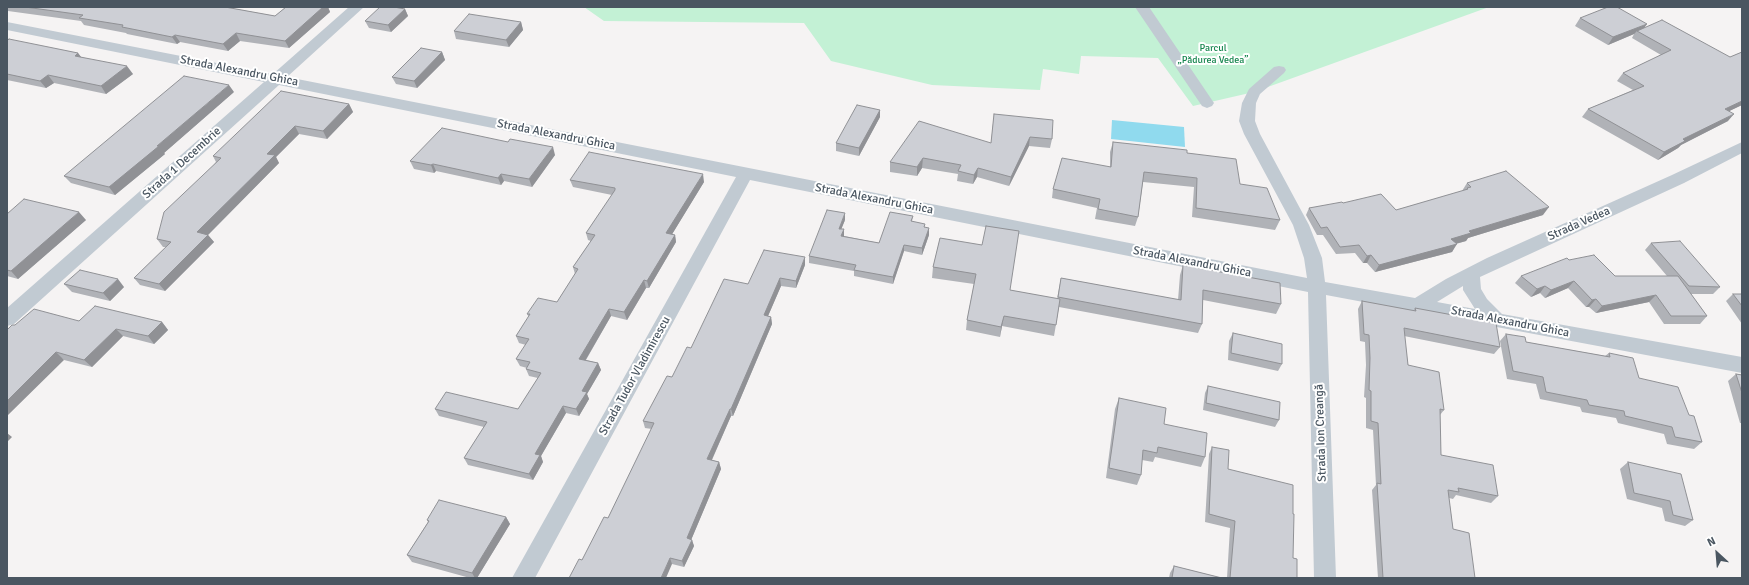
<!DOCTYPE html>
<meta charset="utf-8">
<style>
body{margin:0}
#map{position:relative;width:1749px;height:585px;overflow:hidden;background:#f5f3f3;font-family:Signika,sans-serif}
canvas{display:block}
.frame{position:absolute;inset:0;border:8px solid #4a5661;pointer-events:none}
.north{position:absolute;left:1697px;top:533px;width:40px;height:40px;-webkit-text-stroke:3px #fff;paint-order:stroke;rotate:334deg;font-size:11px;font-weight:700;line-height:16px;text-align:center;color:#4a5661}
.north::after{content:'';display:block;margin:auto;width:14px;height:18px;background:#4a5661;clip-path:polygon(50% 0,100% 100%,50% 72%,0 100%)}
</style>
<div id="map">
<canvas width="1749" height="585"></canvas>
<div class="frame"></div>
<div class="north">N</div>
</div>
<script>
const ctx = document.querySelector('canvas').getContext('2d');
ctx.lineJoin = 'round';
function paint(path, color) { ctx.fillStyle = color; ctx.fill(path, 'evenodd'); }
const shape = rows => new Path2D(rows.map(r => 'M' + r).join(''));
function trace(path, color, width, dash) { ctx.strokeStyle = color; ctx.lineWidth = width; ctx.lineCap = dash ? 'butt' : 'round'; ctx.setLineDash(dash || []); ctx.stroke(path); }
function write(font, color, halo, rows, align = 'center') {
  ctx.font = font + ' Signika,sans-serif'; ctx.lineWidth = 4; ctx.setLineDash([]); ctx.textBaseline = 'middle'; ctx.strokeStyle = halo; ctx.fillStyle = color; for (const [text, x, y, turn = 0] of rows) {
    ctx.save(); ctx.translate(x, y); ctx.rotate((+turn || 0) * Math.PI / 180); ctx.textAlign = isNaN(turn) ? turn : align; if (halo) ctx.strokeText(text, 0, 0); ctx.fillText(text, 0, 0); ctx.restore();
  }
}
const green = shape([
 [584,7,1489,7,1254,92,1193,106,1158,58,1081,56,1079,74,1043,69,1040,90,932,85,831,61,804,23,604,21]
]);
const water = shape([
 [1112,120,1184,127,1185,147,1111,139]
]);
const street = shape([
 [349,7,364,7,287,77,1307,278,1304,258,1293,225,1244,134,1239,121,1242,103,1249,89,1274,67,1279,66,1284,67,1286,70,1284,73,1260,94,1256,103,1255,121,1260,134,1309,225,1322,258,1325,282,1415,298,1446,279,1487,258,1672,175,1742,142,1742,153,1684,183,1480,277,1481,289,1487,299,1502,314,1742,357,1742,373,1326,295,1336,578,1314,578,1308,292,750,180,535,578,512,578,736,177,279,85,14,324,7,326,7,308,264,82,7,30,7,22,273,74,349,7],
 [1463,286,1463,290,1475,309,1437,302,1463,286],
 [1135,7,1149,7,1214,103,1212,106,1207,108,1202,106,1135,7]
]);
const wall = shape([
 [7,7,225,7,275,16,286,7,328,7,330,12,289,48,240,41,228,51,180,42,177,44,127,34,126,33,84,25,81,21,8,11,7,10],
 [405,9,408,16,391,32,369,28,365,21],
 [1580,18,1644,27,1730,57,1742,52,1742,105,1729,111,1728,121,1681,145,1678,148,1658,160,1582,117,1588,109,1633,90,1617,81,1623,73,1661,55,1632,38,1634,34,1608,45,1575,26],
 [521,22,523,30,509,47,456,39,454,31],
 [7,41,78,53,81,57,133,74,106,94,54,83,46,88,7,80],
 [442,52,445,60,417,88,396,84,392,77],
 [234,92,164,153,165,154,115,195,71,183,64,176],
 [349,104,353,112,327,139,299,134,276,157,279,163,208,235,214,242,165,291,140,285,134,278,166,247,163,247,157,239,216,162,213,156],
 [880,110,880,117,859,156,836,151,836,143],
 [994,114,1052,139,1050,148,1029,146,1009,186,977,177,973,184,957,181,958,174,922,168,917,176,890,172,890,162,991,143],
 [1113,142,1187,153,1240,184,1280,220,1275,230,1192,217,1194,187,1143,182,1138,217,1135,226,1095,219,1097,208,1052,198,1053,189,1110,167,1110,152],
 [555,155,532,187,504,181,501,185,436,171,434,173,414,169,410,161],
 [570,180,704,182,672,234,675,235,676,242,649,288,646,288,627,320,611,316,586,360,598,363,601,370,587,394,589,399,579,416,566,413,541,456,543,462,533,480,468,465,464,458,484,427,439,416,435,409,518,409,538,378,529,376,526,369,527,368,520,366,516,359,526,345,519,343,516,336,529,317,527,314,557,302,575,274,573,267,591,241,588,240,586,233,612,195,573,187],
 [1467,183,1543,215,1468,238,1466,241,1456,244,1452,252,1375,272,1367,263,1363,263,1355,253,1336,254,1323,235,1317,235,1306,215,1309,208,1343,203,1396,210,1463,191,1462,191],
 [7,214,86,220,18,279,7,276],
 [913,216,912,221,925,227,929,235,922,255,904,251,893,284,854,276,854,271,809,263,809,256,845,220,841,229,844,236,879,243],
 [940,238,1010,290,1057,299,1061,278,1178,300,1180,275,1183,265,1281,304,1276,314,1203,300,1202,324,1198,333,1059,307,1054,336,1002,326,1000,337,966,330,967,320,974,284,932,278,933,267],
 [1651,243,1720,287,1713,294,1691,294,1707,316,1700,324,1664,324,1649,302,1596,313,1589,307,1586,307,1568,288,1545,298,1540,293,1531,297,1515,283,1521,276,1569,260,1615,276,1667,276,1645,250],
 [805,265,796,288,781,286,768,316,771,317,772,324,733,416,731,416,712,460,719,462,721,469,691,540,692,540,694,546,684,567,672,564,582,560,608,518,652,429,645,428,643,421,691,348,748,284],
 [64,284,124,287,110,301,72,292],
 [1733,294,1742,294,1742,324,1726,301],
 [1362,301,1413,311,1415,308,1500,347,1494,354,1404,336,1408,365,1444,410,1440,415,1441,455,1498,496,1491,503,1456,495,1453,499,1449,498,1453,529,1475,578,1378,578,1372,490,1376,485,1373,430,1366,428,1366,398,1364,397,1366,365,1365,342,1360,341,1358,309],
 [79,321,162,322,168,330,154,344,123,336,92,367,64,360,15,325],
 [1233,333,1282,364,1278,371,1228,360,1229,341],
 [1506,334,1526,342,1565,349,1605,356,1609,353,1639,378,1689,415,1702,442,1694,449,1667,444,1664,434,1618,423,1616,418,1582,412,1580,407,1540,399,1536,384,1507,379,1500,341],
 [1736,374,1742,375,1742,423,1740,423,1728,381],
 [1208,386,1279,420,1275,427,1203,410,1205,393],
 [1119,398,1164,424,1205,457,1201,467,1155,457,1153,462,1142,460,1141,475,1137,485,1106,478,1115,409],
 [1212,447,1293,558,1297,578,1227,578,1230,528,1205,522,1209,454],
 [1628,462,1693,520,1685,526,1665,521,1662,508,1627,499,1620,469],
 [506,517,510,524,477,578,470,578,412,562,407,555,428,522,427,520],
 [1174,566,1222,578,1169,578,1170,573]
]);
const shadedWall = shape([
 [323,7,328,7,330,12,289,48,285,41],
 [405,9,408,16,391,32,388,25],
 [521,22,523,30,509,47,506,40],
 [1647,24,1642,31,1637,31,1634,34,1608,45,1613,37],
 [236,33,240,41,228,51,223,44],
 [175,35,180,42,177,44,172,37],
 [442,52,445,60,417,88,414,81],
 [78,53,84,61,75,56],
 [127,66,133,74,106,94,101,86],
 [48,75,54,83,46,88,40,81],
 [229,85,234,92,164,153,165,154,115,195,109,187],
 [1742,101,1742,105,1719,116,1725,109],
 [349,104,353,112,327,139,323,131],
 [880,110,880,117,859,156,859,148],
 [1734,114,1728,121,1681,145,1678,148,1658,160,1664,152,1683,139],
 [295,126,299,134,276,157,279,163,203,240,197,232,267,154],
 [1030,137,1029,146,1009,186,1011,177],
 [553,147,555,155,532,187,529,179],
 [923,158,922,168,917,176,917,167],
 [433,164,436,171,434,173,431,165],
 [978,168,977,177,973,184,974,175],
 [501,174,504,181,501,185,498,178],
 [703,174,704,182,668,241,666,233],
 [1549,207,1543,215,1468,238,1466,241,1451,245,1457,244,1452,252,1375,272,1379,265,1469,231],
 [79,212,86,220,18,279,11,271],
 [845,213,845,220,839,235,839,229],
 [929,228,929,235,922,255,922,248],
 [844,229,844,236,841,236],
 [208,235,214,242,165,291,159,284],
 [675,235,676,242,649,288,647,281],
 [904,245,904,251,893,284,893,277],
 [1371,255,1367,263,1363,263,1367,256],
 [805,257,805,265,796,288,796,281],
 [780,278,781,286,765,323,764,315],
 [118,279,124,287,110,301,103,293],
 [644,280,646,288,627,320,624,312],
 [1574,281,1568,288,1545,298,1551,290],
 [1545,286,1540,293,1531,297,1537,289],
 [1656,295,1649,302,1596,313,1602,306],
 [1596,299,1589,307,1586,307,1592,300],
 [609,309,611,316,582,366,579,359],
 [1004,316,1002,326,1000,337,1001,327],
 [771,317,772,324,733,416,731,409],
 [162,322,168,330,154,344,148,336],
 [116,329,123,336,92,367,84,360],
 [56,352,64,360,7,416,7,401],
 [598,363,601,370,587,394,589,399,579,416,576,409,582,391],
 [563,406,566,413,541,456,543,462,533,480,529,474,535,454],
 [730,409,731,416,709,466,707,459],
 [7,433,12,437,7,442],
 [719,462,721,469,689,545,687,538],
 [506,517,510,524,477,578,475,578,472,573],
 [692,540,694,546,684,567,682,561],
 [670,558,672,564,666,578,661,578]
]);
const building = shape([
 [25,7,225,7,275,16,286,7,323,7,285,41,236,33,223,44,175,35,172,37,122,27,123,25,79,18,83,15,25,7],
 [380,7,394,7,405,9,388,25,365,21,380,7],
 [1608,7,1617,7,1647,24,1613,37,1580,18,1608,7],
 [469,14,521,22,506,40,454,31,469,14],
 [1662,20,1730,57,1742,52,1742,101,1725,109,1734,114,1683,139,1685,141,1664,152,1588,109,1644,86,1623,73,1671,50,1637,31,1662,20],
 [9,39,78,53,75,56,127,66,101,86,48,75,40,81,7,74,7,41,9,39],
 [421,48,442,52,414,81,392,77,421,48],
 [184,76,229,85,157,146,159,146,109,187,64,176,184,76],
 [281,91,349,104,323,131,295,126,267,154,275,155,197,232,208,235,159,284,134,278,171,242,157,239,164,212,221,158,213,156,281,91],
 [857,105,880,110,859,148,836,143,857,105],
 [994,114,1053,120,1052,139,1030,137,1011,177,978,168,974,175,958,171,961,165,923,158,917,167,890,162,919,121,991,143,994,114],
 [442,128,508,142,510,139,553,147,529,179,501,174,498,178,433,164,431,165,410,161,442,128],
 [1113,142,1187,150,1187,153,1236,159,1240,184,1267,188,1280,220,1196,208,1197,178,1144,172,1138,217,1098,209,1100,199,1053,189,1062,158,1111,167,1113,142],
 [589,152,703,174,666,233,675,235,647,281,644,280,624,312,609,309,579,359,598,363,582,391,587,392,576,409,563,406,535,454,540,455,529,474,464,458,487,422,435,409,446,392,518,409,541,373,526,369,530,362,516,359,529,339,516,336,530,314,527,314,538,298,557,302,578,269,573,267,595,235,586,233,615,190,615,188,570,180,589,152],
 [1506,171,1549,207,1469,231,1471,233,1451,239,1457,244,1379,265,1371,255,1367,256,1359,245,1340,247,1327,227,1321,228,1309,208,1342,202,1343,203,1381,194,1396,210,1468,189,1467,188,1471,187,1467,183,1506,171],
 [24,199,79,212,11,271,7,270,7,214,24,199],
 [827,210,845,213,839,229,844,229,841,236,879,243,890,212,913,216,911,221,925,224,924,227,929,228,922,248,904,245,893,277,854,270,856,265,809,256,827,210],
 [986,226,1019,231,1010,290,1060,299,1056,325,1004,316,1001,327,967,320,976,274,933,267,940,238,982,245,986,226],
 [1680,241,1720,287,1689,286,1651,243,1680,241],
 [764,250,805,257,796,281,780,278,764,315,771,317,731,409,730,409,707,459,719,462,687,538,692,540,682,561,670,558,661,578,569,578,579,559,582,560,604,517,608,518,654,423,643,421,667,376,672,377,687,347,691,348,724,279,748,284,764,250],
 [1594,255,1615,276,1678,276,1707,316,1671,316,1656,295,1602,306,1596,299,1592,300,1574,281,1551,290,1545,286,1537,289,1521,276,1567,258,1569,260,1594,255],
 [1183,265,1280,283,1281,304,1203,290,1202,324,1058,297,1061,278,1181,300,1183,265],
 [80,270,118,279,103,293,64,284,80,270],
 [1733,294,1742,294,1742,306,1733,294],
 [1362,301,1416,311,1415,308,1496,323,1500,347,1404,328,1408,365,1439,372,1444,410,1440,409,1441,455,1493,465,1498,496,1458,488,1459,492,1448,490,1453,529,1469,533,1475,578,1383,578,1377,483,1381,484,1378,423,1371,421,1371,391,1369,390,1370,358,1369,335,1364,334,1362,301],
 [95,306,162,322,148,336,116,329,84,360,56,352,7,401,7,330,12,325,15,325,34,309,79,321,95,306],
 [1233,333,1282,344,1282,364,1231,353,1233,333],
 [1506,334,1525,337,1526,342,1565,349,1610,357,1609,353,1633,358,1639,378,1678,387,1689,415,1694,416,1702,442,1675,437,1672,427,1625,416,1624,411,1589,405,1587,400,1546,392,1543,377,1513,371,1506,334],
 [1736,374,1742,375,1742,393,1736,374],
 [1208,386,1280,402,1279,420,1206,403,1208,386],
 [1119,398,1166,408,1164,424,1207,433,1205,457,1158,447,1157,453,1143,450,1141,475,1109,468,1119,398],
 [1212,447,1229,450,1228,469,1293,485,1293,514,1294,514,1293,558,1297,559,1297,578,1230,578,1235,521,1209,514,1212,447],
 [1628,462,1681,474,1693,520,1673,515,1670,501,1634,493,1628,462],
 [439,500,506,517,472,573,407,555,429,521,427,520,439,500],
 [1174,566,1222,578,1172,578,1174,566]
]);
const farParknames = [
 ["Parcul",1213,48],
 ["„Pădurea Vedea”",1213,60]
];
const streetNames = [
 ["Strada Alexandru Ghica",239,71,11],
 ["Strada Alexandru Ghica",556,135,11],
 ["Strada 1 Decembrie",182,163,-42],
 ["Strada Alexandru Ghica",874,199,11],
 ["Strada Vedea",1579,224,-24],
 ["Strada Alexandru Ghica",1192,262,11],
 ["Strada Alexandru Ghica",1510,322,11],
 ["Strada Tudor Vladimirescu",635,376,-61],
 ["Strada Ion Creangă",1321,433,-92]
];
paint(green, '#c3f1d5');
paint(water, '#90daee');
paint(street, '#c1cad2');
paint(wall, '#b0b2b7');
paint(shadedWall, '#909195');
paint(building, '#cdcfd5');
trace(building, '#909195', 1);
write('10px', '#17864f', '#fff', farParknames);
write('12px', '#4a5661', '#fff', streetNames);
</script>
